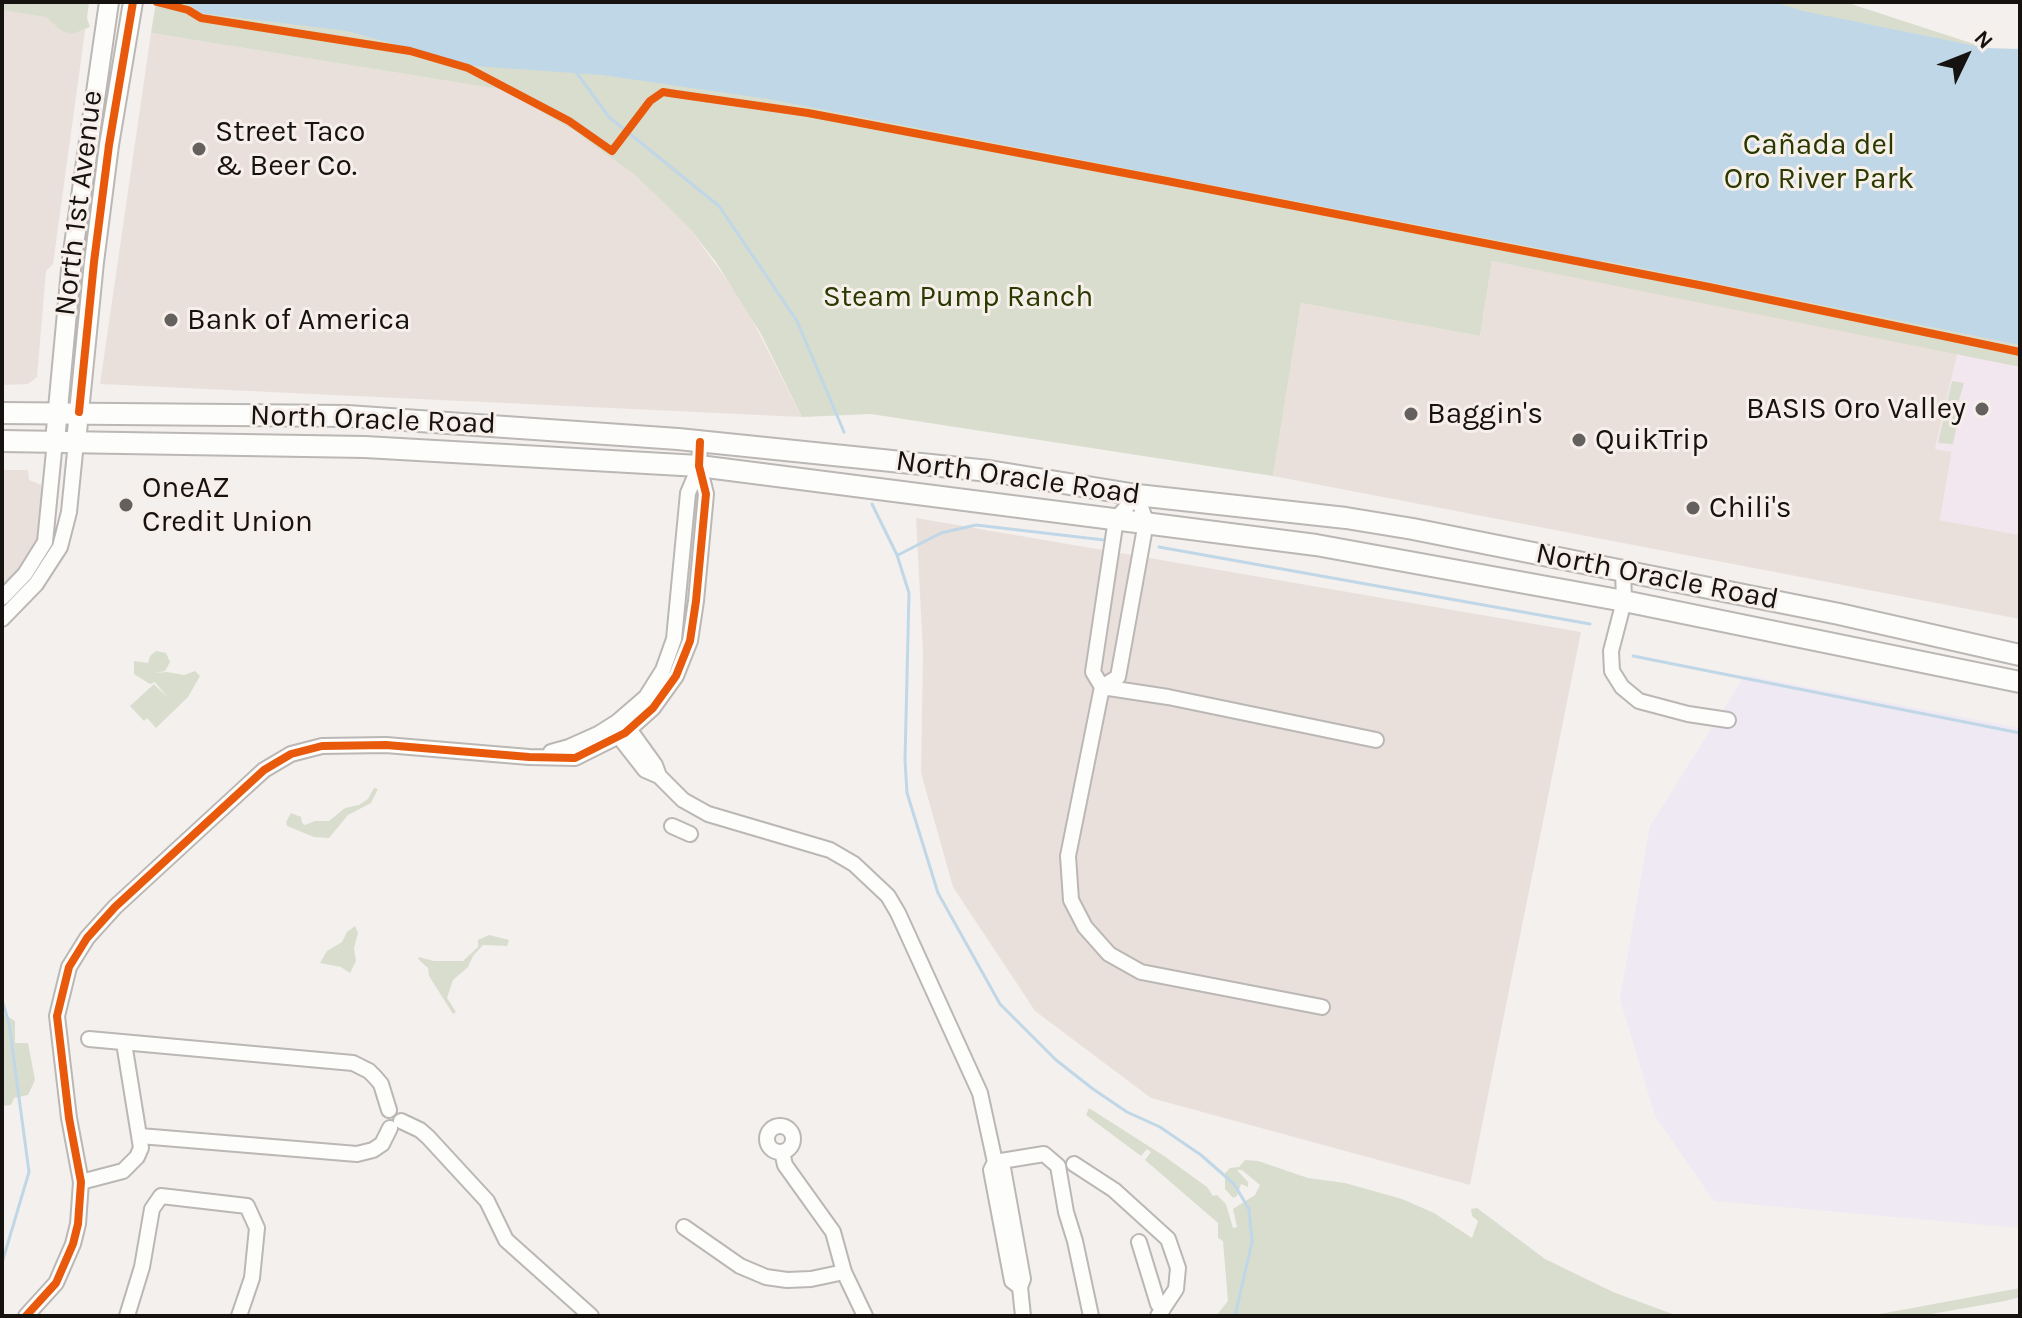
<!DOCTYPE html>
<meta charset="utf-8">
<style>
body{margin:0}
#map{position:relative;width:2022px;height:1318px;overflow:hidden;background:#f4f0ed;font-family:Karla,sans-serif}
canvas{display:block}
.frame{position:absolute;inset:0;border:4px solid #151210;pointer-events:none}
.north{position:absolute;left:1926px;top:16px;width:80px;height:80px;-webkit-text-stroke:6px #f7efea;paint-order:stroke;rotate:47deg;font-size:22px;font-weight:700;line-height:32px;text-align:center;color:#151210}
.north::after{content:'';display:block;margin:auto;width:28px;height:36px;background:#151210;clip-path:polygon(50% 0,100% 100%,50% 72%,0 100%)}
</style>
<div id="map">
<canvas width="2022" height="1318"></canvas>
<div class="frame"></div>
<div class="north">N</div>
</div>
<script>
const ctx = document.querySelector('canvas').getContext('2d');
ctx.lineJoin = 'round';
function paint(path, color) { ctx.fillStyle = color; ctx.fill(path, 'evenodd'); }
const shape = rows => new Path2D(rows.map(r => 'M' + r).join(''));
function trace(path, color, width, dash) { ctx.strokeStyle = color; ctx.lineWidth = width; ctx.lineCap = dash ? 'butt' : 'round'; ctx.setLineDash(dash || []); ctx.stroke(path); }
function write(font, color, halo, rows, align = 'center') {
  ctx.font = font + ' Karla,sans-serif'; ctx.lineWidth = 6; ctx.setLineDash([]); ctx.textBaseline = 'middle'; ctx.strokeStyle = halo; ctx.fillStyle = color; for (const [text, x, y, turn = 0] of rows) {
    ctx.save(); ctx.translate(x, y); ctx.rotate((+turn || 0) * Math.PI / 180); ctx.textAlign = isNaN(turn) ? turn : align; if (halo) ctx.strokeText(text, 0, 0); ctx.fillText(text, 0, 0); ctx.restore();
  }
}
const built = shape([
 [2,5,86,24,53,264,46,271,37,377,28,384,2,385],
 [151,33,506,90,545,113,606,152,635,175,690,229,743,302,802,417,100,384],
 [1492,261,1958,352,1935,449,1952,451,1940,520,2020,535,2020,619,1273,476,1301,303,1480,336],
 [2,470,28,470,29,480,44,486,40,530,34,548,28,562,2,590],
 [916,518,1581,632,1470,1185,1151,1098,1035,1011,953,887,921,773,923,652]
]);
const industrial = shape([
 [1745,675,2020,728,2020,1228,1714,1201,1655,1116,1620,999,1650,826]
]);
const education = shape([
 [1958,352,2020,368,2020,535,1940,520,1952,452,1935,449]
]);
const green = shape([
 [2,2,89,2,87,18,90,27,72,34,62,31,46,17,2,10],
 [156,2,1845,2,2020,59,2020,367,1492,261,1480,336,1301,303,1273,476,871,414,802,417,761,334,716,262,690,229,635,175,574,131,505,90,151,33],
 [1952,381,1964,383,1957,407,1960,410,1953,444,1938,443],
 [156,651,166,653,170,662,165,671,155,673,167,672,184,675,195,671,200,676,188,697,156,728,147,718,144,721,130,706,154,684,168,698,155,682,150,684,134,674,134,661,148,663,150,656],
 [374,788,378,789,371,803,348,815,329,838,314,837,287,826,286,822,291,813,301,817,302,823,305,825,315,821,329,821,345,808,359,805,368,799],
 [355,926,358,933,354,948,356,961,350,973,341,967,320,963,327,951,342,942,347,932],
 [489,935,509,940,507,946,483,945,473,956,468,967,453,980,447,998,456,1012,453,1014,429,976,428,968,418,959,419,957,434,961,463,961,478,947,478,940],
 [2,1013,15,1021,15,1043,28,1043,35,1080,28,1095,14,1098,11,1105,3,1106],
 [1089,1108,1164,1156,1207,1187,1213,1196,1217,1195,1226,1204,1233,1228,1237,1227,1233,1209,1255,1195,1260,1185,1242,1170,1237,1170,1248,1182,1248,1187,1241,1184,1237,1196,1233,1198,1225,1189,1225,1173,1230,1168,1239,1167,1245,1160,1258,1161,1308,1178,1345,1183,1402,1199,1434,1213,1472,1238,1478,1221,1472,1216,1471,1209,1477,1208,1545,1259,1613,1292,1678,1316,1216,1316,1228,1301,1223,1241,1218,1238,1218,1223,1145,1160,1151,1152,1147,1149,1141,1156,1086,1115],
 [2020,1288,2020,1297,2005,1301,1920,1316,1869,1316]
]);
const water = shape([
 [174,2,1774,2,1803,11,1986,48,2020,49,2020,345,1601,260,1600,263,1543,249,768,99,602,75,474,66,347,31,200,13,190,5]
]);
const stream = shape([
 [576,72,609,117,719,206,797,321,844,432],
 [872,504,897,555,909,593,905,760,907,793,938,893,1000,1004,1056,1060,1093,1089,1127,1112,1160,1127,1201,1155,1234,1184,1249,1209,1252,1242,1235,1316],
 [1159,547,1590,624],
 [898,555,941,533,976,525,1104,540],
 [1633,656,2020,733],
 [2,1000,9,1023,29,1172,2,1263]
]);
const minor = shape([
 [1137,495,1116,519,1093,672,1102,687,1068,856,1071,900,1085,927,1109,954,1141,972,1322,1007],
 [1623,571,1624,601,1611,651,1612,671,1622,687,1639,701,1688,714,1728,720],
 [2,598,25,574,45,542,55,441],
 [2,619,36,584,60,547,69,512,76,442],
 [1102,687,1168,697,1376,740],
 [1102,687,1118,677,1146,522,1137,495],
 [613,729,645,770,659,776,655,765,624,722],
 [551,752,569,747,598,734,617,722,646,697,663,670,674,639,688,493,699,467],
 [659,776,683,800,708,814,830,850,854,864,888,896,898,913,980,1093,995,1162,1003,1168,1023,1279,1020,1287,1023,1316],
 [672,826,690,834],
 [89,1039,353,1063,369,1071,375,1077,381,1084,389,1110],
 [401,1121,420,1130,428,1137,487,1201,506,1240,591,1316],
 '767 1139a13 13 0 1 1 26 0a13 13 0 1 1-26 0Z',
 [140,1136,357,1154,373,1150,382,1144,390,1128],
 [782,1152,785,1165,833,1232,844,1272,865,1316],
 [995,1162,1044,1154,1058,1166,1066,1212,1075,1241,1091,1316],
 [995,1162,991,1170,1012,1281,1020,1287],
 [1074,1164,1114,1190,1168,1239,1178,1268,1176,1289,1158,1316],
 [81,1182,123,1171,137,1157,141,1148,124,1043],
 [684,1227,740,1266,766,1277,787,1280,811,1279,844,1272],
 [1139,1242,1158,1304,1163,1309],
 [26,1316,56,1283,73,1244,78,1224,81,1182,69,1118,57,1016,69,967,87,938,115,907,240,792,264,770,291,754,322,746,386,745,529,757,575,758,625,733,653,708,676,676,690,641,696,601,706,494,699,466,700,442],
 [127,1316,142,1267,152,1209,161,1196,247,1206,257,1228,252,1278,239,1316]
]);
const major = shape([
 [55,441,72,259,109,2],
 [76,442,94,262,109,145,133,2]
]);
const highway = shape([
 [2,413,347,416,678,439,989,471,1137,495,1346,518,1413,529,1839,614,2020,655],
 [2,441,365,447,699,466,1316,545,1624,601,2020,682]
]);
const cycleway = shape([
 [157,2,188,10,201,18,410,51,468,68,569,121,612,151,650,101,663,92,676,94,808,113,1167,181,1709,287,2020,352],
 [79,412,94,262,109,145,133,2],
 [26,1316,56,1283,73,1244,78,1224,81,1182,69,1118,57,1016,69,967,87,938,115,907,240,792,264,770,291,754,322,746,386,745,529,757,575,758,625,733,653,708,676,676,690,641,696,601,706,494,699,466,700,442]
]);
const markers = [
 [199,149,8,"#63605d"],
 [171,320,8,"#63605d"],
 [1982,409,8,"#63605d"],
 [1411,414,8,"#63605d"],
 [1579,440,8,"#63605d"],
 [126,505,8,"#63605d"],
 [1693,508,8,"#63605d"]
];
const poiNames = [
 ["Street Taco",215,132],
 ["& Beer Co.",215,166],
 ["Bank of America",187,320],
 ["BASIS Oro Valley",1966,409,"right"],
 ["Baggin's",1427,414],
 ["QuikTrip",1595,440],
 ["OneAZ",142,488],
 ["Credit Union",142,522],
 ["Chili's",1709,508]
];
const parkNames = [
 ["Cañada del",1819,145],
 ["Oro River Park",1819,179],
 ["Steam Pump Ranch",958,297]
];
const streetNames = [
 ["North 1st Avenue",79,203,-83],
 ["North Oracle Road",373,420,2],
 ["North Oracle Road",1018,478,8],
 ["North Oracle Road",1657,577,11]
];
paint(built, '#eae0db');
paint(industrial, '#eee9f3');
paint(education, '#f3e7ef');
paint(green, '#d9ddce');
paint(water, '#c0d7e7');
trace(stream, '#c0d7e7', 3);
trace(minor, '#bab7b5', 18);
trace(major, '#bab7b5', 22);
trace(highway, '#bab7b5', 24);
trace(minor, '#fdfdfc', 14);
trace(major, '#fdfdfc', 18);
trace(highway, '#fdfdfc', 20);
trace(cycleway, '#e8590c', 8);
for (const [x, y, r, color] of markers) { const dot = new Path2D(); dot.arc(x, y, r, 0, 2 * Math.PI); ctx.fillStyle = color; ctx.fill(dot); trace(dot, '#f7efea', 3); }
write('30px', '#151210', '#f7efea', poiNames, 'left');
write('30px', '#293900', '#f7efea', parkNames);
write('30px', '#151210', '#f7efea', streetNames);
</script>
